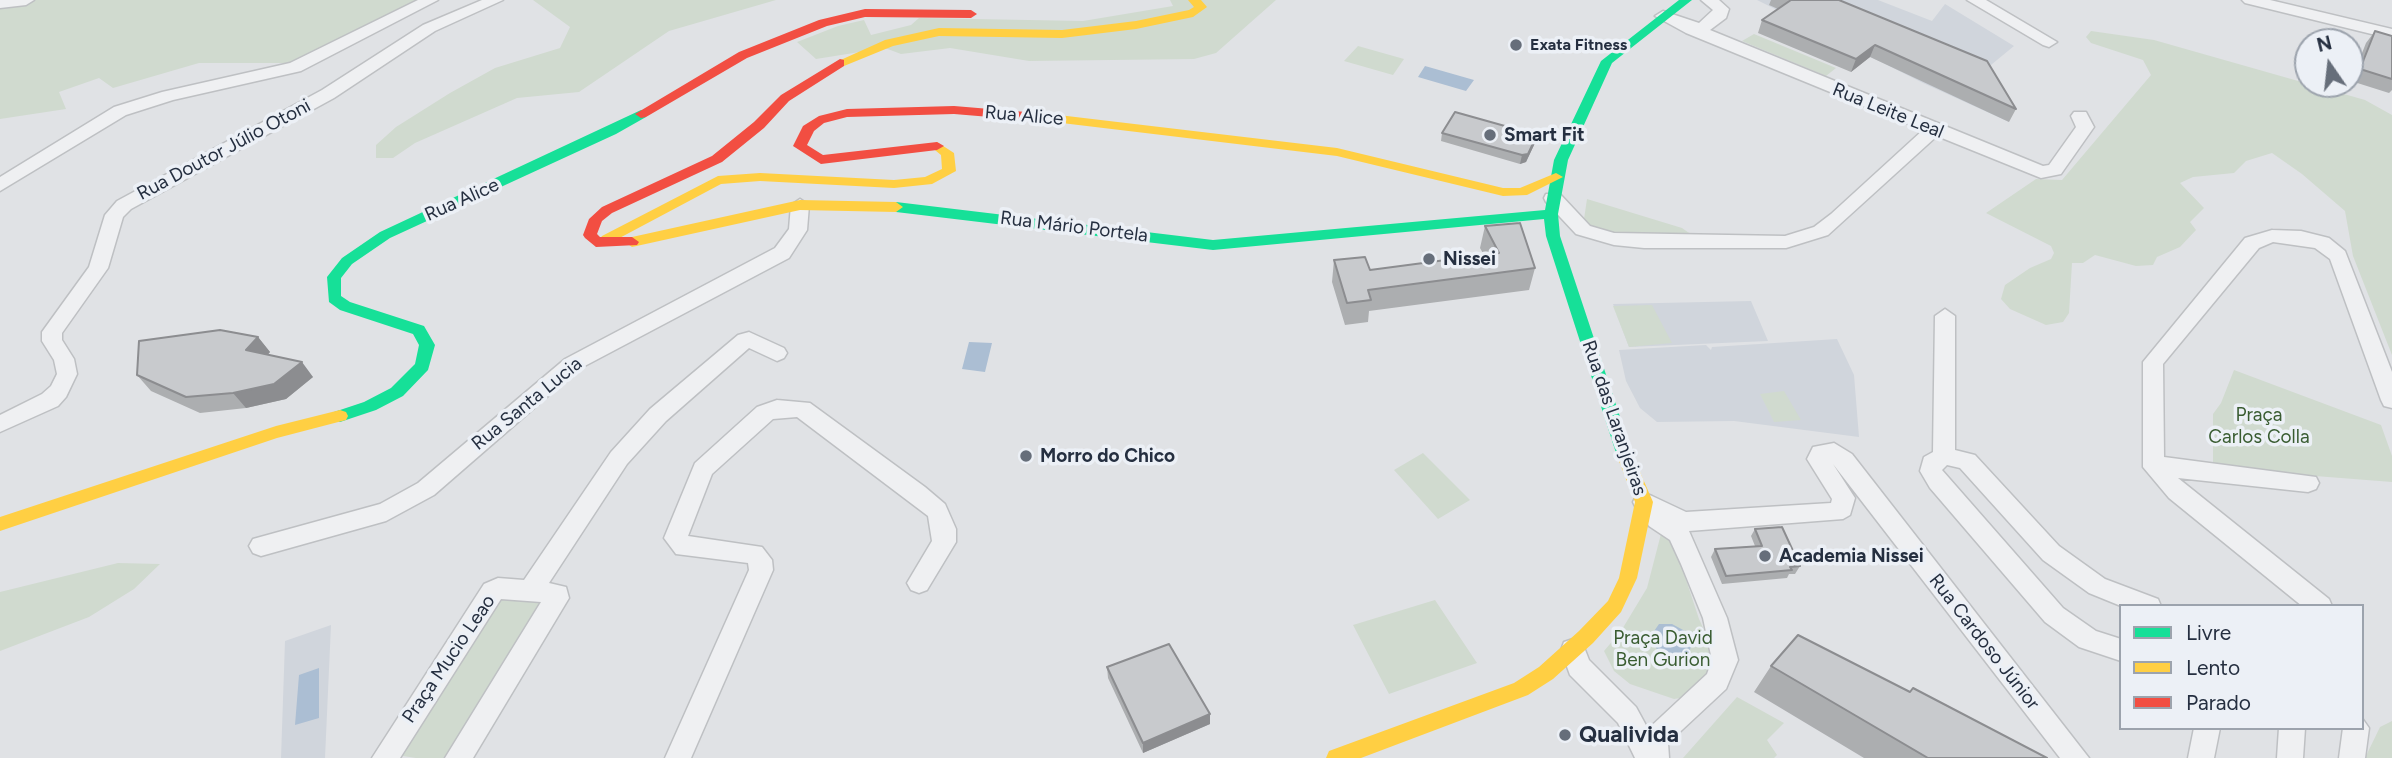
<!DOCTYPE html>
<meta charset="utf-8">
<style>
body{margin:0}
#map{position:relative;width:2392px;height:758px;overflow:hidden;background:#e0e2e5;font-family:Figtree,sans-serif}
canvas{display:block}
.legend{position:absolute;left:2119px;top:604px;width:245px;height:126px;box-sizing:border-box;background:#ecf0f6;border:2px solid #9ca3ad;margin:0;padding:9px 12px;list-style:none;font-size:21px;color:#252f40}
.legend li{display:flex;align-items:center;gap:14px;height:35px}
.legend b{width:35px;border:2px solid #9ca3ad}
.north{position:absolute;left:2294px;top:28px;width:70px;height:70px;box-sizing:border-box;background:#ecf0f6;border:2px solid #9ca3ad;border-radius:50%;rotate:346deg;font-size:19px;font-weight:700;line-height:28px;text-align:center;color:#252f40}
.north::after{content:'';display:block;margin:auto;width:24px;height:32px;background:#666e7a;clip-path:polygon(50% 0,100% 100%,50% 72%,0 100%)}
</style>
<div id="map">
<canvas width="2392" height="758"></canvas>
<ul class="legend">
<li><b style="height:9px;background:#16e098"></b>Livre</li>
<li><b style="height:9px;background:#ffcf43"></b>Lento</li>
<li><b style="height:9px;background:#f24e42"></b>Parado</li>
</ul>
<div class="north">N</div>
</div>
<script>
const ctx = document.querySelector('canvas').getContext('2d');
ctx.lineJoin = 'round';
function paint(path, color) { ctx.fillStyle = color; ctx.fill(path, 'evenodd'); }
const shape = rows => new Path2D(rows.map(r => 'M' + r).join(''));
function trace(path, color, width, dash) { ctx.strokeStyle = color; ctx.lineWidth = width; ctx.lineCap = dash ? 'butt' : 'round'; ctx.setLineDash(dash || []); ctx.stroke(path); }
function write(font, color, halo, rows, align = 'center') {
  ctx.font = font + ' Figtree,sans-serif'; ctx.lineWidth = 7; ctx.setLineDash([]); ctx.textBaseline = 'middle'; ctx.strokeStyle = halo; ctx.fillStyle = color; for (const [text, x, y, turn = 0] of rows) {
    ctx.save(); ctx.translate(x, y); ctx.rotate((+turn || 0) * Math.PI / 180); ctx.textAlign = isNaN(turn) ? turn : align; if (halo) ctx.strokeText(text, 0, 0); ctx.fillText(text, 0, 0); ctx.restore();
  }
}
const built = shape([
 [1757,0,1878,0,1932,21,1945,4,2014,46,1980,74,2009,122,1923,83],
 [1751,301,1768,341,1629,347,1613,304],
 [1837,339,1854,375,1859,437,1734,421,1657,422,1640,408,1626,381,1619,350,1706,345,1711,350,1712,347],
 [331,625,325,758,281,758,285,641]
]);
const green = shape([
 [0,0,425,0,298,63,199,63,113,88,99,78,59,92,66,109,0,119],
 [533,0,776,0,669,31,579,92,517,98,415,143,393,158,376,158,376,145,396,127,450,93,495,68,560,48,570,27],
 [1170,0,1276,0,1216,53,1194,59,1029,61,950,48,901,54,885,48,816,59,797,42,838,26,864,20,871,35,911,25,919,18,1083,21,1173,6],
 [2091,31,2154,40,2365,100,2392,115,2392,355,2353,256,2345,211,2302,174,2272,153,2246,161,2234,173,2193,177,2180,183,2204,208,2190,222,2196,230,2180,247,2157,257,2153,265,2136,266,2095,255,2083,263,2072,263,2069,313,2063,322,2046,325,2010,309,2001,299,2005,285,2030,268,2051,259,2054,253,2051,246,1986,213,2036,179,2062,180,2151,75,2143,60,2091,43,2086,37],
 [1754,34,1836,68,1826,76,1742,41],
 [1358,46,1404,59,1393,75,1344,61],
 [1587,199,1682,228,1692,235,1606,233,1583,226],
 [1652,305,1672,343,1629,347,1613,306],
 [2234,370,2381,425,2392,456,2392,482,2213,468,2213,414,2221,403],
 [1784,391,1801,420,1774,422,1760,394],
 [1423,453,1470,500,1438,519,1394,470],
 [1662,530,1670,531,1699,619,1711,645,1716,669,1695,696,1674,699,1630,684,1614,671,1604,651,1621,631,1647,588],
 [118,563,160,564,134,589,89,617,0,651,0,592],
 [500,584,557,592,461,758,416,758,390,754],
 [1435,600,1477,663,1389,694,1353,625],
 [1737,697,1784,723,1767,740,1777,755,1774,758,1683,758],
 [2392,721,2392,758,2365,758,2380,727]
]);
const water = shape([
 [1425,66,1474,80,1466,91,1418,77],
 [969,342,992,343,985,372,962,369],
 [1659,624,1672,624,1685,631,1692,643,1689,653,1679,658,1659,653,1650,637],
 [319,668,319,718,295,725,299,675]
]);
const street = shape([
 [0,0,34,0,26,5,0,8,0,0],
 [418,0,438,0,301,71,173,100,126,115,0,191,0,177,114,107,162,92,290,63,418,0],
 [482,0,503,0,435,31,334,98,131,209,123,217,108,268,62,333,62,340,74,359,77,374,66,397,58,406,0,432,0,415,42,394,51,386,57,374,54,360,42,341,42,332,89,267,105,215,117,201,322,90,423,25,482,0],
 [1701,0,1719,0,1729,9,1726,18,1710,30,2043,166,2049,165,2076,127,2071,116,2074,112,2086,112,2094,127,2061,174,2041,178,1937,136,1828,235,1786,248,1644,248,1614,245,1576,234,1546,202,1544,198,1546,194,1560,194,1590,226,1614,233,1785,236,1814,227,1831,214,1923,130,1686,33,1655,16,1663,11,1699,23,1713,10,1701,0],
 [1967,0,1986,0,2057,42,2049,47,2043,45,1967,0],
 [2242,0,2270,0,2392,29,2392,39,2245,3,2242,0],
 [800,199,809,205,807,230,789,258,579,369,434,495,386,521,261,556,253,553,249,546,253,539,380,504,418,483,565,359,775,248,789,229,791,205,800,199],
 [2272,230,2301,231,2329,238,2345,251,2392,372,2392,408,2384,406,2381,400,2330,259,2315,248,2273,242,2259,248,2163,364,2164,457,2316,477,2319,483,2316,489,2308,492,2178,478,2329,599,2332,606,2302,606,2169,498,2143,467,2143,362,2245,238,2272,230],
 [1945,309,1955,316,1955,450,1975,455,2059,546,2105,579,2158,599,2161,606,2121,606,2089,593,2043,560,1960,468,1947,465,1942,470,2063,608,2096,631,2121,639,2121,661,2079,647,2045,622,1930,488,1920,471,1924,457,1933,452,1935,316,1945,309],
 [749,332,784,348,787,353,784,358,777,361,749,348,666,421,627,464,549,583,566,587,569,598,473,758,445,758,541,602,501,599,400,758,372,758,484,584,498,578,524,580,611,452,650,409,738,335,749,332],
 [777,400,810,403,925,487,945,504,956,529,956,542,927,590,919,593,911,590,907,583,932,541,928,516,797,417,773,419,712,474,688,536,762,547,772,560,773,570,691,758,665,758,749,570,748,563,676,554,664,538,695,463,757,407,777,400],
 [1834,443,1852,454,2089,758,2060,758,1833,464,1855,498,1850,515,1843,519,1689,531,1727,618,1738,660,1726,689,1668,743,1669,758,1635,758,1618,723,1570,675,1561,650,1564,642,1573,639,1582,642,1589,660,1636,707,1648,729,1707,674,1712,660,1703,618,1681,564,1670,540,1649,526,1645,519,1648,514,1636,508,1633,502,1636,496,1644,493,1652,496,1686,512,1831,503,1832,499,1807,459,1813,447,1834,443],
 [2362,718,2369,728,2365,758,2339,758,2343,728,2362,728,2362,718],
 [2194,728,2220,728,2214,758,2188,758,2194,728],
 [2279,728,2305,728,2303,758,2277,758,2279,728]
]);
const fast = shape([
 [1679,0,1692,0,1612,63,1568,160,1558,214,1560,236,1633,456,1631,461,1625,462,1619,461,1617,456,1546,236,1544,219,1213,250,896,212,889,207,896,202,1213,240,1545,210,1554,160,1601,61,1679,0],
 [641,110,646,111,646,117,616,134,390,238,352,264,341,278,341,296,350,302,424,326,435,345,428,370,403,396,376,410,340,422,334,420,332,416,334,412,364,402,391,388,415,364,419,345,413,334,340,310,329,302,327,277,342,258,380,232,641,110]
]);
const slow = shape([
 [1188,0,1201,0,1207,7,1193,17,1136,29,1062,38,939,36,893,46,844,66,836,66,834,63,885,40,939,28,1062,30,1136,21,1189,10,1194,7,1188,0],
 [1050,114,1337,148,1503,188,1520,188,1556,173,1563,177,1527,195,1503,196,1337,156,1045,121,1044,118,1050,114],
 [937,142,954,153,956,171,932,184,894,188,760,181,721,184,612,242,602,242,600,239,602,236,718,176,760,173,894,180,925,177,942,169,941,155,930,146,937,142],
 [800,200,896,202,903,207,896,212,800,210,632,247,625,242,632,237,800,200],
 [340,410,346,412,348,416,346,420,277,438,0,531,0,517,276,426,340,410],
 [1625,450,1631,451,1633,456,1653,502,1637,578,1621,612,1593,643,1553,679,1528,695,1361,758,1326,758,1329,751,1514,683,1539,667,1579,631,1608,601,1619,578,1635,502,1617,456,1619,451,1625,450]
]);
const jam = shape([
 [865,9,971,10,977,14,971,18,865,17,827,26,747,58,646,117,641,118,635,114,739,52,819,20,865,9],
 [840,59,844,60,844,66,789,101,764,128,722,162,612,213,602,221,597,234,600,237,632,237,639,242,637,245,596,247,585,238,583,235,589,219,602,207,712,156,754,122,781,95,840,59],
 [954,106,1050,114,1056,118,1050,122,954,114,847,117,824,123,814,131,807,145,823,155,937,142,944,146,937,150,821,164,793,146,803,126,819,116,847,109,954,106]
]);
const wall = shape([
 [1771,0,1839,0,2016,109,2009,122,1870,57,1851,72,1758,33,1762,20,1778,9,1769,5],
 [2375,31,2392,36,2392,90,2389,93,2351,81,2366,43],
 [1442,133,1537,135,1535,143,1526,162,1520,164,1441,141],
 [1485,226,1535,268,1529,290,1369,311,1368,322,1345,325,1332,282,1334,260,1370,270,1484,255,1480,248],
 [258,337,270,352,268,354,313,377,286,399,246,408,200,413,151,391,137,375],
 [1755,529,1800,566,1795,574,1789,574,1787,578,1722,584,1711,557,1715,549,1755,546,1751,536],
 [1771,666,1910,692,2047,758,1864,758,1754,692],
 [1107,667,1210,724,1143,753,1108,678]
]);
const shadedWall = shape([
 [1875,45,1870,57,1851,72,1856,59],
 [1537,135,1535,143,1526,162,1520,164,1522,155],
 [258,337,270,352,259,365,246,350],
 [302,362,313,377,286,399,246,408,233,393],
 [1210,714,1210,724,1143,753,1143,743]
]);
const building = shape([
 [1790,0,1839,0,1987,61,2016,109,1875,45,1856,59,1762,20,1791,0,1790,0],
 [2375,31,2392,36,2392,79,2360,69,2375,31],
 [1455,112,1537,135,1528,154,1522,155,1442,133,1455,112],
 [1520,223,1535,268,1368,290,1371,300,1347,303,1334,260,1365,257,1370,270,1499,253,1485,226,1520,223],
 [220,330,258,337,246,350,302,362,274,384,233,393,186,397,137,375,139,341,220,330],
 [1782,527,1800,566,1790,567,1792,570,1726,576,1715,549,1762,546,1755,529,1782,527],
 [1798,635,1910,692,1913,688,2047,758,1928,758,1771,666,1798,635],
 [1169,644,1210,714,1143,743,1107,667,1169,644]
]);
const markers = [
 [1516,45,7,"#666e7a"],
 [1490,135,7,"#666e7a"],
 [1429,259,7,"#666e7a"],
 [1026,456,7,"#666e7a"],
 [1765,556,7,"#666e7a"],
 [1565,735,7,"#666e7a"]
];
const farPoinames = [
 ["Exata Fitness",1530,45]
];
const streetNames = [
 ["Rua Leite Leal",1888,111,22],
 ["Rua Alice",1024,116,5],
 ["Rua Doutor Júlio Otoni",224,150,-28],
 ["Rua Alice",462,200,-24],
 ["Rua Mário Portela",1074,227,7],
 ["Rua Santa Lucia",527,404,-39],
 ["Rua das Laranjeiras",1614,418,71],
 ["Rua Cardoso Júnior",1984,642,52],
 ["Praça Mucio Leao",449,659,-56]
];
const poiNames = [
 ["Smart Fit",1504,135],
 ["Nissei",1443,259],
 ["Morro do Chico",1040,456],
 ["Academia Nissei",1779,556]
];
const parkNames = [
 ["Praça",2259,415],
 ["Carlos Colla",2259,437],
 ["Praça David",1663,638],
 ["Ben Gurion",1663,660]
];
const nearPoinames = [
 ["Qualivida",1579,735]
];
paint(built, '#d0d5dc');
paint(green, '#d0dacf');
paint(water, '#abbed3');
trace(street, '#bec0c3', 3);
paint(street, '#eff0f2');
paint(fast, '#16e098');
paint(slow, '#ffcf43');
paint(jam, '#f24e42');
paint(wall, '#acaeb0');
paint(shadedWall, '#8c8d90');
paint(building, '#c8cacd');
trace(building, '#8c8d90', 2);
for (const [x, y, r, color] of markers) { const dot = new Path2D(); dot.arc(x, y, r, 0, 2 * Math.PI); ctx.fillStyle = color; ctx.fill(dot); trace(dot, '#ecf0f6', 2.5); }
write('bold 16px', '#252f40', '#ecf0f6', farPoinames, 'left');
write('19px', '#252f40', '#ecf0f6', streetNames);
write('bold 19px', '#252f40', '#ecf0f6', poiNames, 'left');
write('19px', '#395c31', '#ecf0f6', parkNames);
write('bold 23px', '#252f40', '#ecf0f6', nearPoinames, 'left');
</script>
